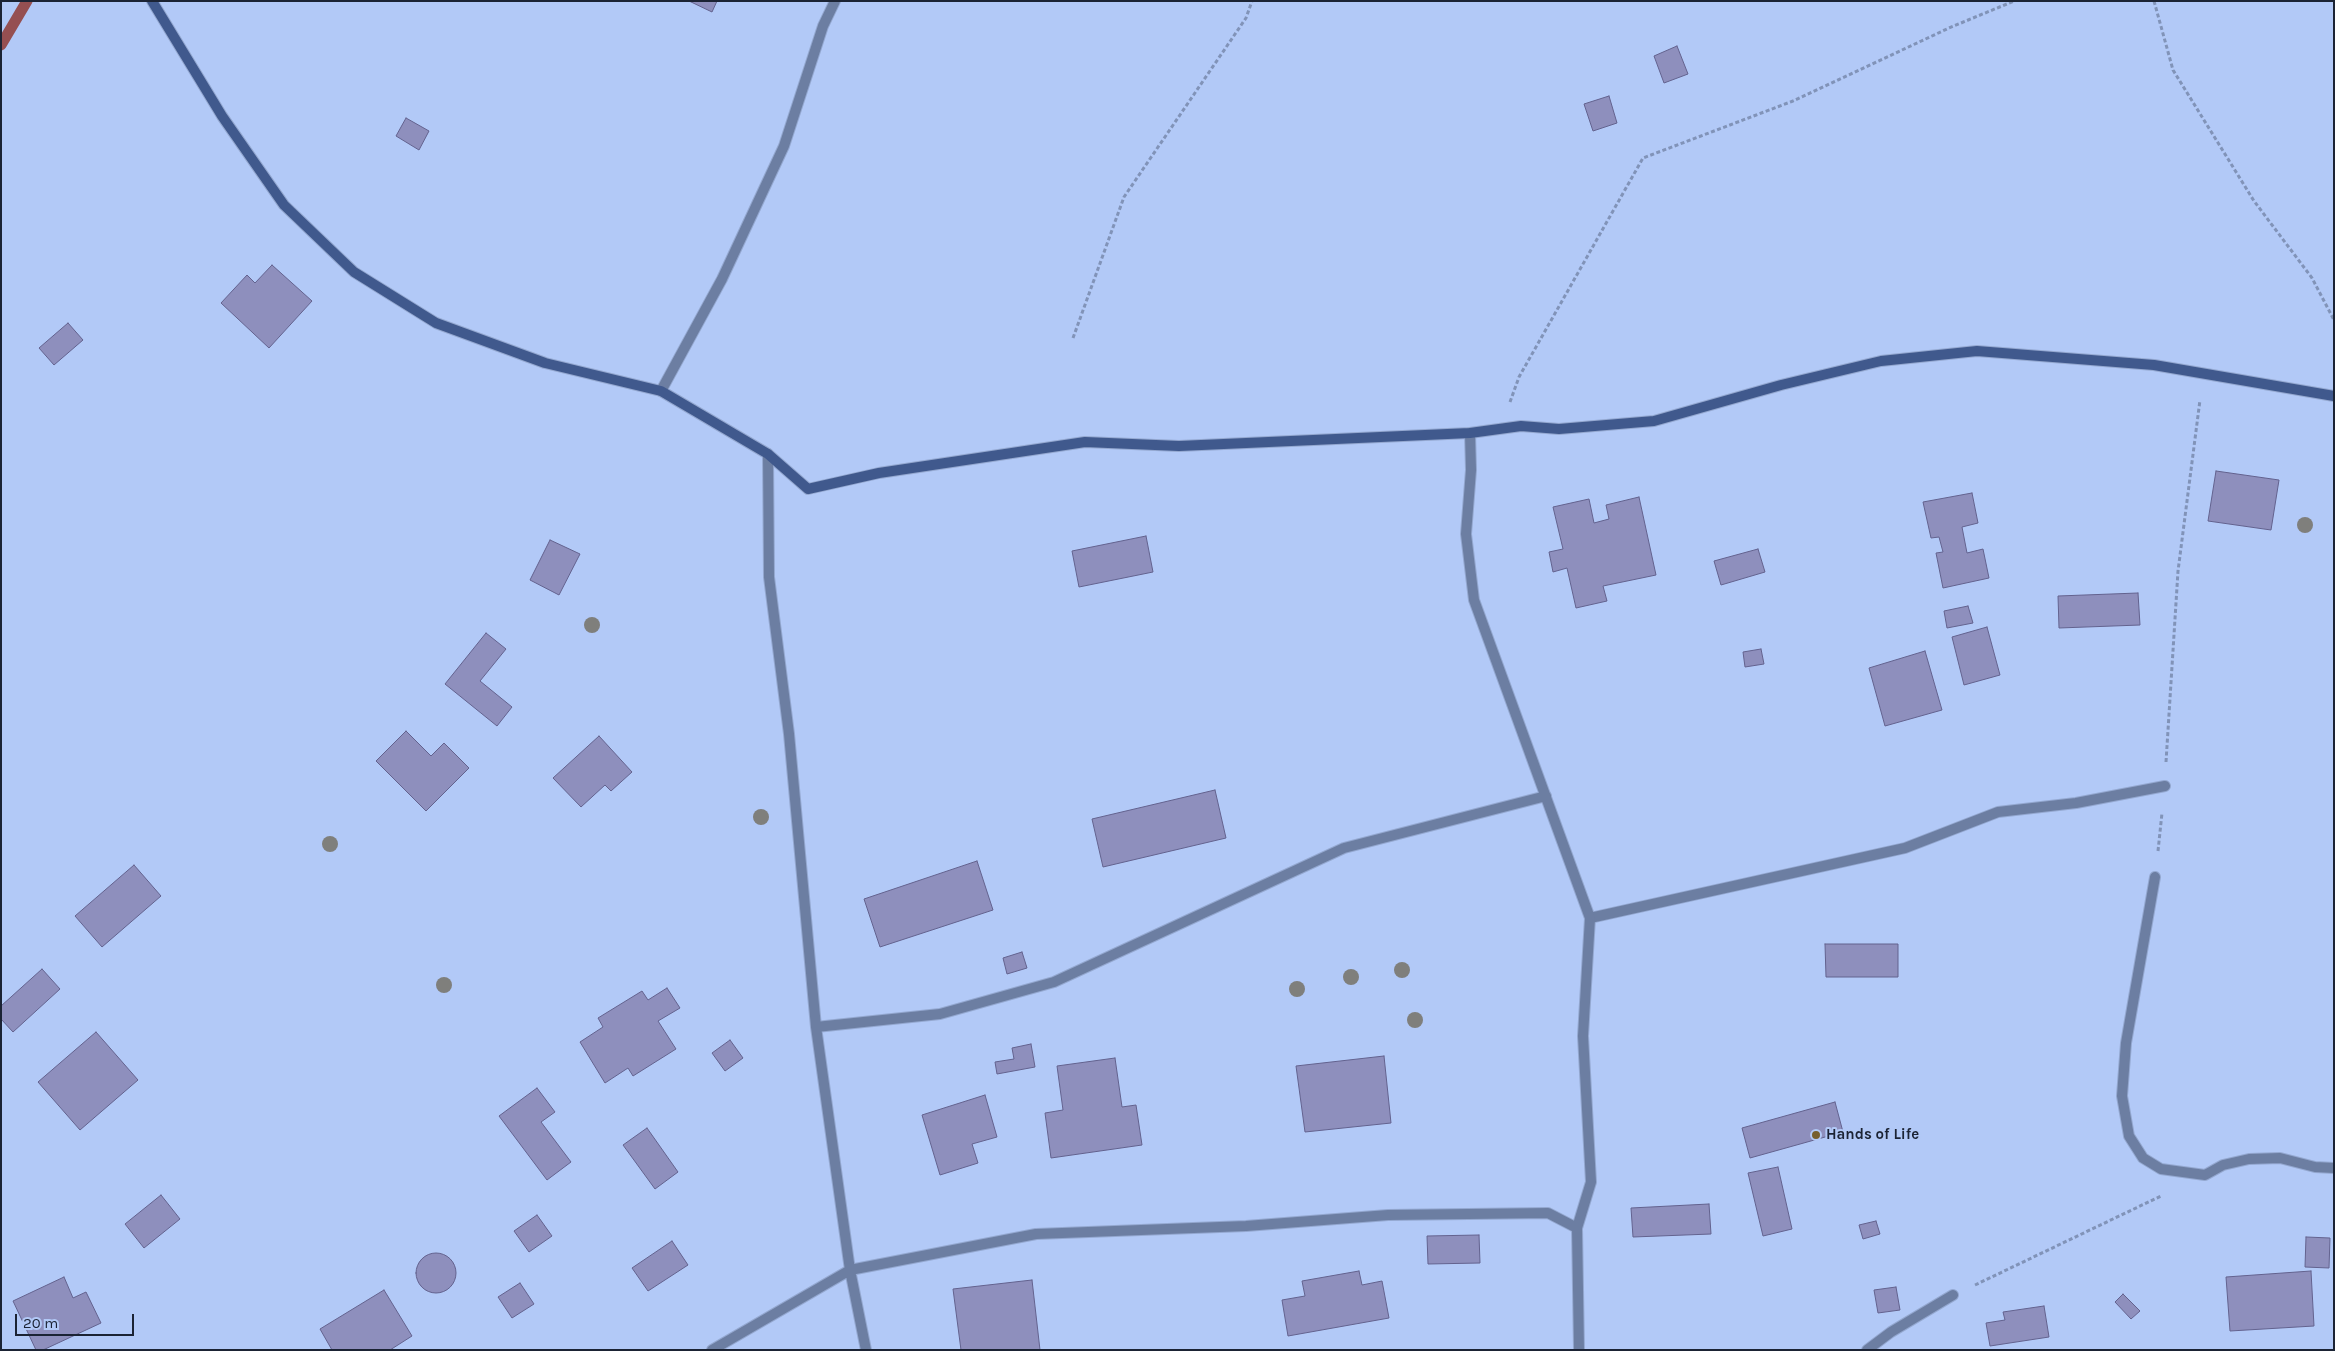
<!DOCTYPE html>
<style>
body{margin:0}
#map{position:relative;width:2335px;height:1351px;overflow:hidden;background:#b2c9f7;font-family:Karla,sans-serif}
canvas{display:block}
.frame{position:absolute;inset:0;border:2px solid #1b2334;pointer-events:none}
.scale{position:absolute;left:15px;top:1314px;width:119px;height:22px;box-sizing:border-box;border:2px solid #1b2334;border-top:0;padding-left:6px;font-size:15px;line-height:18px;white-space:nowrap;color:#1b2334;-webkit-text-stroke:4px #b2c9f7;paint-order:stroke}
</style>
<div id="map">
<canvas width="2335" height="1351"></canvas>
<div class="frame"></div>
<div class="scale">20 m</div>
</div>
<script>
const ctx = document.querySelector('canvas').getContext('2d');
ctx.lineJoin = 'round';
const shape = rows => new Path2D(rows.map(r => 'M' + r).join(''));
function trace(path, color, width, dash) { ctx.strokeStyle = color; ctx.lineWidth = width; ctx.lineCap = dash ? 'butt' : 'round'; ctx.setLineDash(dash || []); ctx.stroke(path); }
function paint(path, color) { ctx.fillStyle = color; ctx.fill(path, 'evenodd'); }
function write(font, color, halo, rows, align = 'center') {
  ctx.font = font + ' Karla,sans-serif'; ctx.lineWidth = 4; ctx.setLineDash([]); ctx.textBaseline = 'middle'; ctx.strokeStyle = halo; ctx.fillStyle = color; for (const [text, x, y, turn = 0] of rows) {
    ctx.save(); ctx.translate(x, y); ctx.rotate((+turn || 0) * Math.PI / 180); ctx.textAlign = isNaN(turn) ? turn : align; if (halo) ctx.strokeText(text, 0, 0); ctx.fillText(text, 0, 0); ctx.restore();
  }
}
const stream = shape([
 [1,45,27,1]
]);
const building = shape([
 [689,1,717,1,712,12,689,1],
 [1677,46,1688,74,1664,83,1654,56,1677,46],
 [1609,96,1617,123,1593,131,1584,104,1609,96],
 [406,118,429,131,419,150,396,136,406,118],
 [272,265,312,301,269,348,221,303,247,275,255,283,272,265],
 [68,323,83,340,54,365,39,348,68,323],
 [2216,471,2279,480,2271,530,2208,521,2216,471],
 [1972,493,1978,523,1962,527,1967,553,1983,549,1989,578,1943,588,1936,553,1943,552,1939,537,1931,538,1923,502,1972,493],
 [1639,497,1656,575,1603,586,1607,601,1576,608,1567,568,1553,572,1549,552,1563,549,1553,507,1589,499,1594,523,1609,519,1606,505,1639,497],
 [1146,536,1153,572,1079,587,1072,551,1146,536],
 [550,540,580,554,559,595,530,580,550,540],
 [1758,549,1765,572,1721,585,1714,561,1758,549],
 [2138,593,2140,625,2059,628,2058,596,2138,593],
 [1968,606,1973,623,1947,628,1944,611,1968,606],
 [1987,627,2000,675,1964,685,1952,637,1987,627],
 [486,633,506,649,480,681,512,707,497,726,445,684,486,633],
 [1761,649,1764,664,1745,667,1743,652,1761,649],
 [1925,651,1942,710,1885,726,1869,668,1925,651],
 [406,731,431,756,444,743,469,768,426,811,376,761,406,731],
 [599,736,632,772,611,791,605,785,581,807,553,778,599,736],
 [1215,790,1226,838,1103,867,1092,819,1215,790],
 [977,861,993,910,880,947,864,899,977,861],
 [134,865,161,896,102,947,75,916,134,865],
 [1825,944,1898,944,1898,977,1826,977,1825,944],
 [1022,952,1027,968,1007,974,1003,958,1022,952],
 [42,969,60,989,13,1032,1,1019,1,1006,42,969],
 [667,988,680,1008,658,1021,676,1049,633,1076,628,1068,605,1083,580,1042,603,1027,598,1018,642,991,648,1000,667,988],
 [96,1032,138,1080,80,1130,38,1082,96,1032],
 [730,1040,743,1058,725,1071,712,1053,730,1040],
 [1031,1044,1035,1067,997,1074,995,1062,1014,1059,1012,1048,1031,1044],
 [1384,1056,1391,1123,1305,1132,1296,1066,1384,1056],
 [1115,1058,1122,1107,1136,1105,1142,1145,1051,1158,1045,1113,1063,1110,1057,1066,1115,1058],
 [537,1088,555,1112,541,1122,571,1162,547,1180,499,1116,537,1088],
 [985,1095,997,1137,972,1144,978,1163,940,1175,922,1115,985,1095],
 [1835,1102,1843,1132,1750,1158,1742,1128,1835,1102],
 [647,1128,678,1172,655,1189,623,1145,647,1128],
 [1778,1167,1792,1229,1763,1236,1748,1173,1778,1167],
 [161,1195,180,1219,144,1248,125,1224,161,1195],
 [1709,1204,1711,1234,1633,1237,1631,1208,1709,1204],
 [537,1215,552,1236,529,1252,514,1231,537,1215],
 [1876,1221,1880,1234,1863,1239,1859,1225,1876,1221],
 [1479,1235,1480,1263,1428,1264,1427,1236,1479,1235],
 [2306,1237,2330,1238,2329,1268,2305,1267,2306,1237],
 [672,1241,688,1265,648,1291,632,1268,672,1241],
 '416 1273a20 20 0 1 1 40 0a20 20 0 1 1-40 0Z',
 [1359,1271,1362,1285,1382,1281,1389,1318,1288,1336,1282,1300,1305,1296,1302,1281,1359,1271],
 [2311,1271,2314,1326,2230,1331,2226,1277,2311,1271],
 [64,1277,73,1298,86,1292,101,1323,43,1350,36,1350,13,1301,64,1277],
 [1032,1280,1040,1350,961,1350,953,1289,1032,1280],
 [520,1283,534,1304,512,1318,498,1297,520,1283],
 [1896,1287,1900,1310,1878,1313,1874,1290,1896,1287],
 [384,1290,412,1336,390,1350,332,1350,320,1329,384,1290],
 [2123,1294,2140,1311,2131,1319,2115,1302,2123,1294],
 [2044,1306,2049,1337,1990,1346,1986,1323,2005,1320,2003,1312,2044,1306]
]);
const path = shape([
 [2154,1,2173,70,2254,201,2312,278,2334,320],
 [1073,338,1124,197,1246,18,1252,1],
 [1510,402,1519,377,1643,158,1793,101,1949,28,2014,1],
 [2166,762,2178,571,2200,400],
 [2158,851,2162,813],
 [1975,1285,2161,1196]
]);
const lane = shape([
 [661,391,722,279,784,146,823,26,835,1],
 [1590,918,1905,848,1998,812,2076,803,2165,786]
]);
const street = shape([
 [1470,433,1471,470,1466,534,1474,600,1590,918,1583,1036,1591,1182,1577,1228,1579,1350],
 [768,454,769,577,789,734,816,1027,850,1270,866,1350],
 [2155,877,2126,1043,2122,1096,2129,1136,2143,1158,2161,1169,2205,1175,2223,1165,2249,1159,2280,1158,2315,1167,2334,1168],
 [816,1027,940,1014,1054,982,1344,848,1546,796],
 [712,1350,850,1270,1036,1234,1246,1226,1388,1215,1548,1213,1577,1228],
 [1867,1350,1891,1332,1953,1295]
]);
const secondary = shape([
 [152,1,222,116,284,205,354,272,436,323,545,363,661,391,768,454,808,489,879,473,1085,442,1179,446,1470,433,1521,426,1559,429,1654,421,1781,385,1881,361,1977,351,2154,365,2334,396]
]);
const trees = [
 [2305,525],
 [592,625],
 [761,817],
 [330,844],
 [1402,970],
 [1351,977],
 [444,985],
 [1297,989],
 [1415,1020]
];
const markers = [
 [1816,1135,5,"#765f2f"]
];
const poiNames = [
 ["Hands of Life",1826,1135]
];
trace(stream, '#954f51', 11);
paint(building, '#8e8fbd');
trace(building, '#63628e', 1);
trace(lane, '#94a8d0', 12);
trace(street, '#94a8d0', 12);
trace(secondary, '#94a8d0', 12);
trace(path, '#8193b8', 3, [4, 2.5]);
trace(lane, '#6c7ea2', 10);
trace(street, '#6c7ea2', 10);
trace(secondary, '#40598d', 10);
ctx.fillStyle = '#7f7f7c';
for (const [x, y] of trees) { ctx.beginPath(); ctx.arc(x, y, 8, 0, 2 * Math.PI); ctx.fill(); }
for (const [x, y, r, color] of markers) { const dot = new Path2D(); dot.arc(x, y, r, 0, 2 * Math.PI); ctx.fillStyle = color; ctx.fill(dot); trace(dot, '#b2c9f7', 2); }
write('bold 15px', '#1b2334', '#b2c9f7', poiNames, 'left');
</script>
